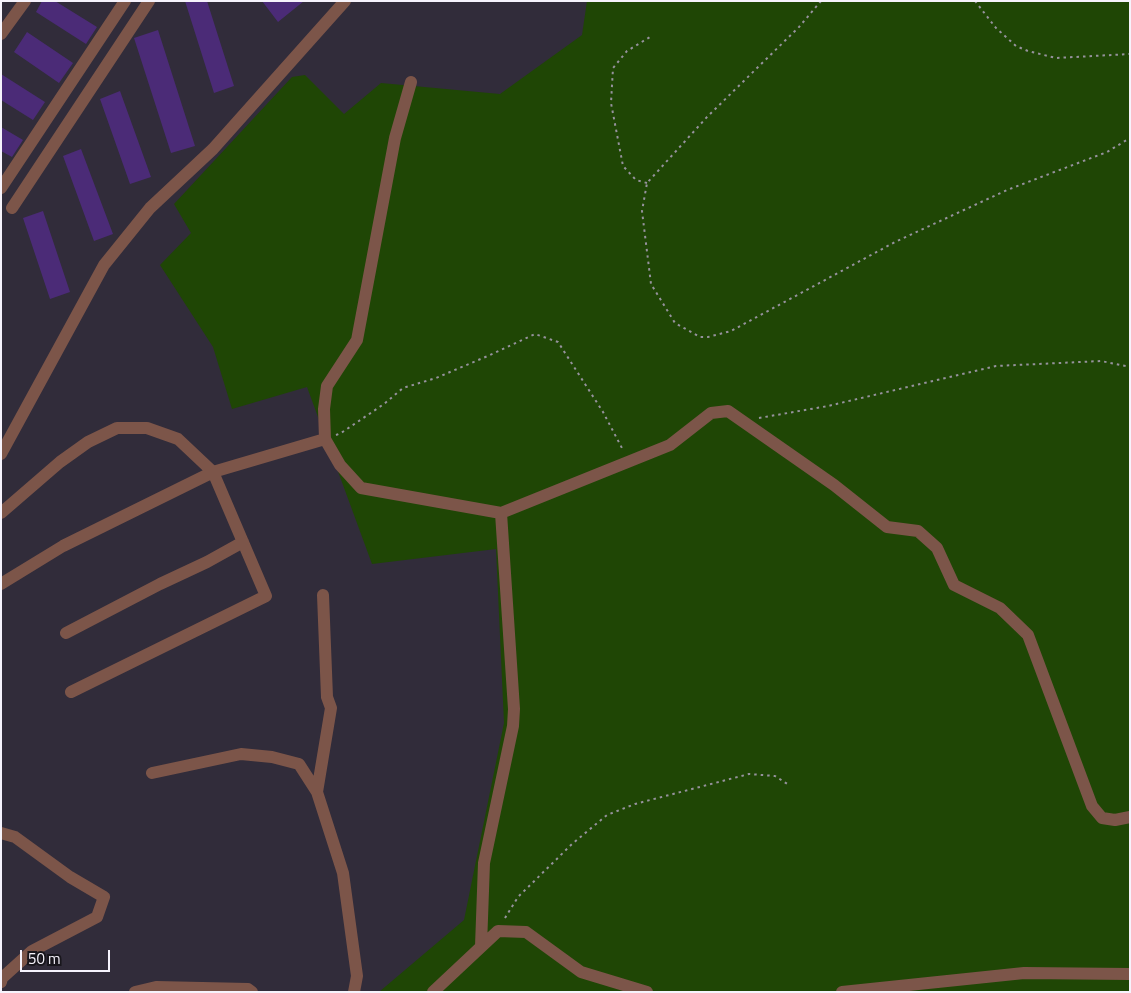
<!DOCTYPE html>
<style>
body{margin:0}
#map{position:relative;width:1131px;height:993px;overflow:hidden;background:#312c3a;font-family:"Titillium Web",sans-serif}
canvas{display:block}
.frame{position:absolute;inset:0;border:2px solid #f6f3fc;pointer-events:none}
.scale{position:absolute;left:20px;top:950px;width:90px;height:22px;box-sizing:border-box;border:2px solid #f6f3fc;border-top:0;padding-left:6px;font-size:15px;line-height:18px;white-space:nowrap;color:#f6f3fc;-webkit-text-stroke:4px #18161c;paint-order:stroke}
</style>
<div id="map">
<canvas width="1131" height="993"></canvas>
<div class="frame"></div>
<div class="scale">50 m</div>
</div>
<script>
const ctx = document.querySelector('canvas').getContext('2d');
ctx.lineJoin = 'round';
function paint(path, color) { ctx.fillStyle = color; ctx.fill(path, 'evenodd'); }
const shape = rows => new Path2D(rows.map(r => 'M' + r).join(''));
function trace(path, color, width, dash) { ctx.strokeStyle = color; ctx.lineWidth = width; ctx.lineCap = dash ? 'butt' : 'round'; ctx.setLineDash(dash || []); ctx.stroke(path); }
const green = shape([
 [587,1,1130,1,1130,992,379,992,464,920,504,723,496,549,372,564,307,387,232,409,213,347,160,265,191,233,174,204,292,77,305,75,344,114,381,83,500,94,582,35]
]);
const building = shape([
 [42,1,55,1,97,27,86,44,36,12],
 [185,1,207,1,234,86,214,93],
 [262,1,304,1,278,22],
 [158,30,195,146,171,153,134,38],
 [27,32,73,63,59,83,14,52],
 [1,74,45,102,33,120,1,100],
 [120,91,151,177,130,184,100,99],
 [1,127,23,140,12,157,1,151],
 [81,149,113,234,94,241,63,156],
 [43,211,70,292,50,299,23,218]
]);
const path = shape([
 [821,1,799,27,707,117,647,183,642,211,651,284,675,323,700,337,708,337,731,331,895,242,1007,190,1107,152,1130,138],
 [975,1,996,28,1016,46,1028,51,1056,58,1130,54],
 [647,183,636,180,623,166,611,103,613,68,627,51,650,37],
 [759,418,828,406,996,366,1101,361,1130,367],
 [336,435,341,433,384,404,403,388,436,378,490,355,535,334,558,342,603,412,623,450],
 [505,918,518,897,572,844,607,815,635,804,749,774,775,776,789,785]
]);
const street = shape([
 [1,34,25,1],
 [411,82,395,138,357,340,327,386,324,409,325,439,340,465,361,488,501,513,514,709,513,726,484,863,481,946],
 [1,188,125,1],
 [12,208,149,1],
 [1,454,104,265,150,208,213,149,345,1],
 [1,513,60,462,88,442,117,428,147,428,178,439,213,472,266,596,71,692],
 [501,513,670,445,711,413,728,411,834,485,887,527,918,531,937,548,954,585,1000,608,1028,635,1092,806,1102,818,1115,820,1130,817],
 [1,584,63,546,213,472,325,439],
 [66,633,160,584,207,562,243,542],
 [152,773,241,754,272,757,299,764,317,792,343,873,357,976,354,992],
 [317,792,331,708,327,697,323,595],
 [1,833,15,837,70,877,104,897,97,917,32,951,2,978,1,982],
 [135,992,156,987,248,989,252,992],
 [433,992,498,931,526,932,581,972,647,992],
 [842,992,1024,973,1130,974]
]);
paint(green, '#1f4605');
paint(building, '#4b2b77');
trace(path, '#96929d', 2, [2.5, 4]);
trace(street, '#7c5549', 12);
</script>
